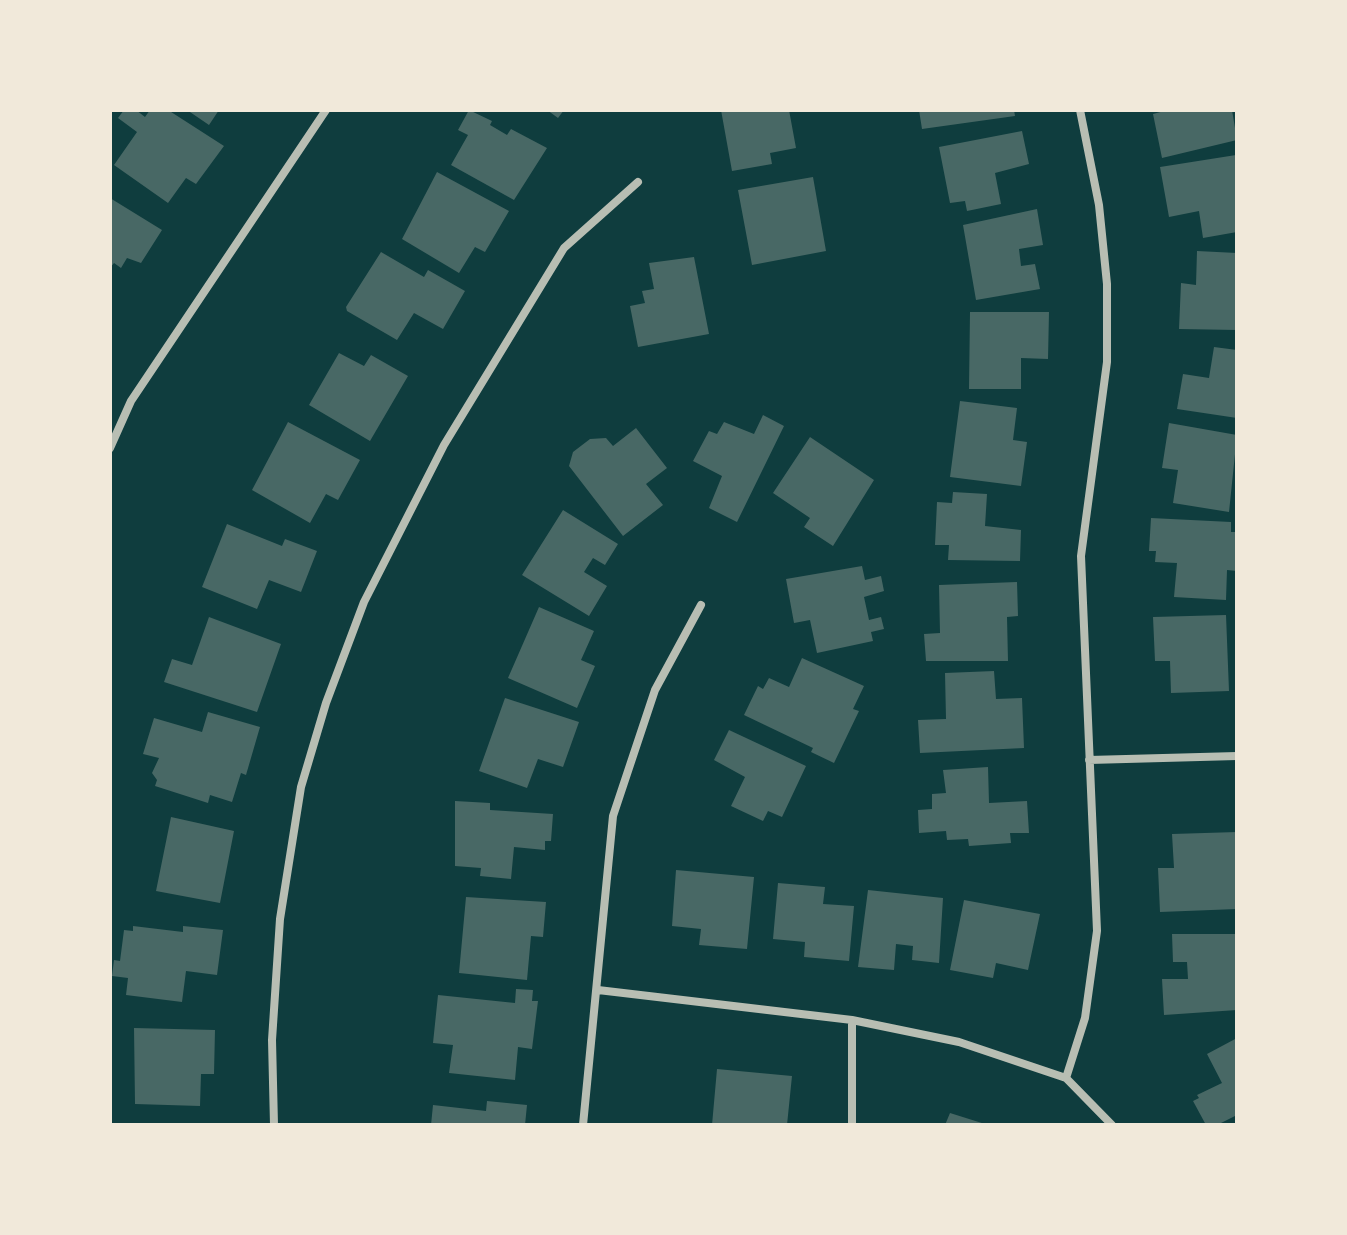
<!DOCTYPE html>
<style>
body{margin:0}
#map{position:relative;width:1347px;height:1235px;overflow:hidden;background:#0f3d3e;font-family:"Fira Sans Condensed",sans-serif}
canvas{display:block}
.frame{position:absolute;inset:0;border:112px solid #f1e9da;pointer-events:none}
</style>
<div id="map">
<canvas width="1347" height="1235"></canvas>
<div class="frame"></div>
</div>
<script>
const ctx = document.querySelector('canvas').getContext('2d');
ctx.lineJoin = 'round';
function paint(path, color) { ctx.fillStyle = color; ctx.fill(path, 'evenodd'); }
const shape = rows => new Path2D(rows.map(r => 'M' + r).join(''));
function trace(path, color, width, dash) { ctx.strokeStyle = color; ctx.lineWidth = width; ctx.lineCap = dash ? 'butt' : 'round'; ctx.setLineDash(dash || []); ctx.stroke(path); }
const building = shape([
 [124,110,136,110,145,117,150,110,168,110,224,146,196,184,186,178,168,203,114,165,137,132,118,118],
 [187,110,219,110,209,125],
 [469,110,492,121,490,125,507,135,511,129,547,148,514,200,451,165,468,135,458,130],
 [547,110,564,110,558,118],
 [721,110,789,110,796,148,770,153,772,164,732,171],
 [919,110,1014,110,1015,116,922,129],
 [1168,110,1232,110,1237,140,1162,158,1153,114],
 [1022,131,1029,164,995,173,1001,204,967,211,965,201,950,203,939,147],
 [1236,155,1237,232,1203,238,1199,211,1169,217,1160,167],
 [437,172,509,211,485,252,475,247,459,273,402,239],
 [813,177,826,251,752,265,738,190],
 [110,198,162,230,141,263,127,258,121,268,114,263,110,268],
 [1037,209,1043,245,1019,249,1021,266,1035,264,1040,289,976,300,963,225],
 [1197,251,1237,253,1237,330,1179,329,1181,283,1196,285],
 [381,252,424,277,428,270,465,291,443,329,414,313,397,340,347,311,346,307],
 [694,257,709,334,638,347,630,306,645,303,642,291,654,289,649,263],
 [970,312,1049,312,1048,359,1021,358,1021,389,969,389],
 [1214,347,1237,350,1237,418,1177,409,1183,374,1209,378],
 [339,353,364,366,371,355,408,376,370,441,309,405],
 [960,401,1017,408,1013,440,1027,442,1021,486,950,477],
 [763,415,784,426,737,522,709,508,722,476,693,461,709,431,717,434,724,422,754,434],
 [288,422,360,460,338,500,326,494,310,523,252,490],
 [1169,423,1237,435,1229,512,1173,503,1178,470,1162,468],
 [636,428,667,468,646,484,663,505,623,536,569,466,573,452,590,439,606,438,613,446],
 [810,437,874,480,833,546,804,527,810,518,773,493],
 [953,492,987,494,985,526,1021,530,1020,561,948,560,949,545,935,545,937,502,952,503],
 [563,510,618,544,605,565,593,558,584,572,607,586,589,616,522,575],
 [1151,518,1231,522,1231,532,1237,532,1237,571,1227,570,1226,600,1174,597,1177,563,1155,562,1156,551,1149,551],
 [227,524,282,546,285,539,317,551,301,592,269,580,257,609,202,587],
 [862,566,865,580,881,576,884,591,864,597,869,620,881,617,884,629,871,632,873,641,817,653,810,620,794,623,786,579],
 [1017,582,1018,616,1007,617,1008,661,926,661,924,634,940,633,939,585],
 [539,607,594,631,581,660,595,666,577,708,508,678],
 [1226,615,1229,691,1171,693,1170,661,1155,661,1153,617],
 [209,617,281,644,257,712,164,682,172,659,192,665],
 [802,658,864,686,853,709,859,711,834,763,811,752,813,748,744,715,758,686,763,689,769,678,789,687],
 [994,671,996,699,1022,698,1024,748,920,753,918,720,946,719,945,673],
 [505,698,579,722,563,767,538,759,527,788,479,771],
 [208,712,260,727,246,775,241,773,232,802,210,795,208,803,155,786,157,780,152,773,159,758,143,754,154,718,202,732],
 [729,730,806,766,782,817,768,811,763,821,731,806,745,777,714,760],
 [988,767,989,803,1027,801,1029,833,1010,833,1011,843,969,846,968,839,947,840,946,831,919,833,918,810,932,809,932,794,946,793,943,770],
 [455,801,490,803,490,810,553,814,551,841,545,841,545,850,514,847,511,879,480,876,481,868,455,866],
 [171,817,234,831,220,903,156,891],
 [1237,832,1237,909,1160,912,1158,868,1174,868,1172,834],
 [676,870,754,877,747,949,699,945,701,929,672,926],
 [778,883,825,887,823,904,854,906,849,961,804,957,805,942,773,939],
 [868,890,943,898,939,963,912,960,913,946,896,944,894,970,858,967],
 [466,897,546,902,543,937,531,936,527,980,459,973],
 [964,900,1040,914,1028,970,996,963,993,978,950,970],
 [133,926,183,932,183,926,223,930,217,975,186,971,182,1002,126,995,128,978,112,976,114,960,120,961,124,930,133,931],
 [1172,934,1237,934,1237,1010,1164,1015,1162,979,1188,979,1187,962,1173,962],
 [516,989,533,990,532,1001,538,1001,532,1049,518,1047,515,1080,449,1073,453,1045,433,1043,438,995,515,1003],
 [134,1028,215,1030,214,1074,201,1074,200,1106,135,1104],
 [1237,1038,1237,1115,1217,1125,1206,1125,1193,1101,1199,1098,1197,1095,1222,1083,1207,1054],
 [717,1069,792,1076,787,1125,712,1125],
 [487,1101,527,1105,525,1125,431,1125,433,1105,486,1111],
 [950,1113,985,1124,985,1125,945,1125]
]);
const minor = shape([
 [110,448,131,401,326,110],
 [1089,760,1237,756],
 [598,990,852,1020,959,1042,1066,1078,1112,1125],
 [1066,1078,1085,1018,1097,931,1081,556,1107,362,1107,284,1099,205,1080,110],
 [274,1125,272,1040,280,919,301,787,326,703,364,602,444,445,564,248,638,182],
 [583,1125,613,816,655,690,701,605],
 [852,1125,852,1020]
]);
paint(building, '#486865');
trace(minor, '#b8beb3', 8);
</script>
